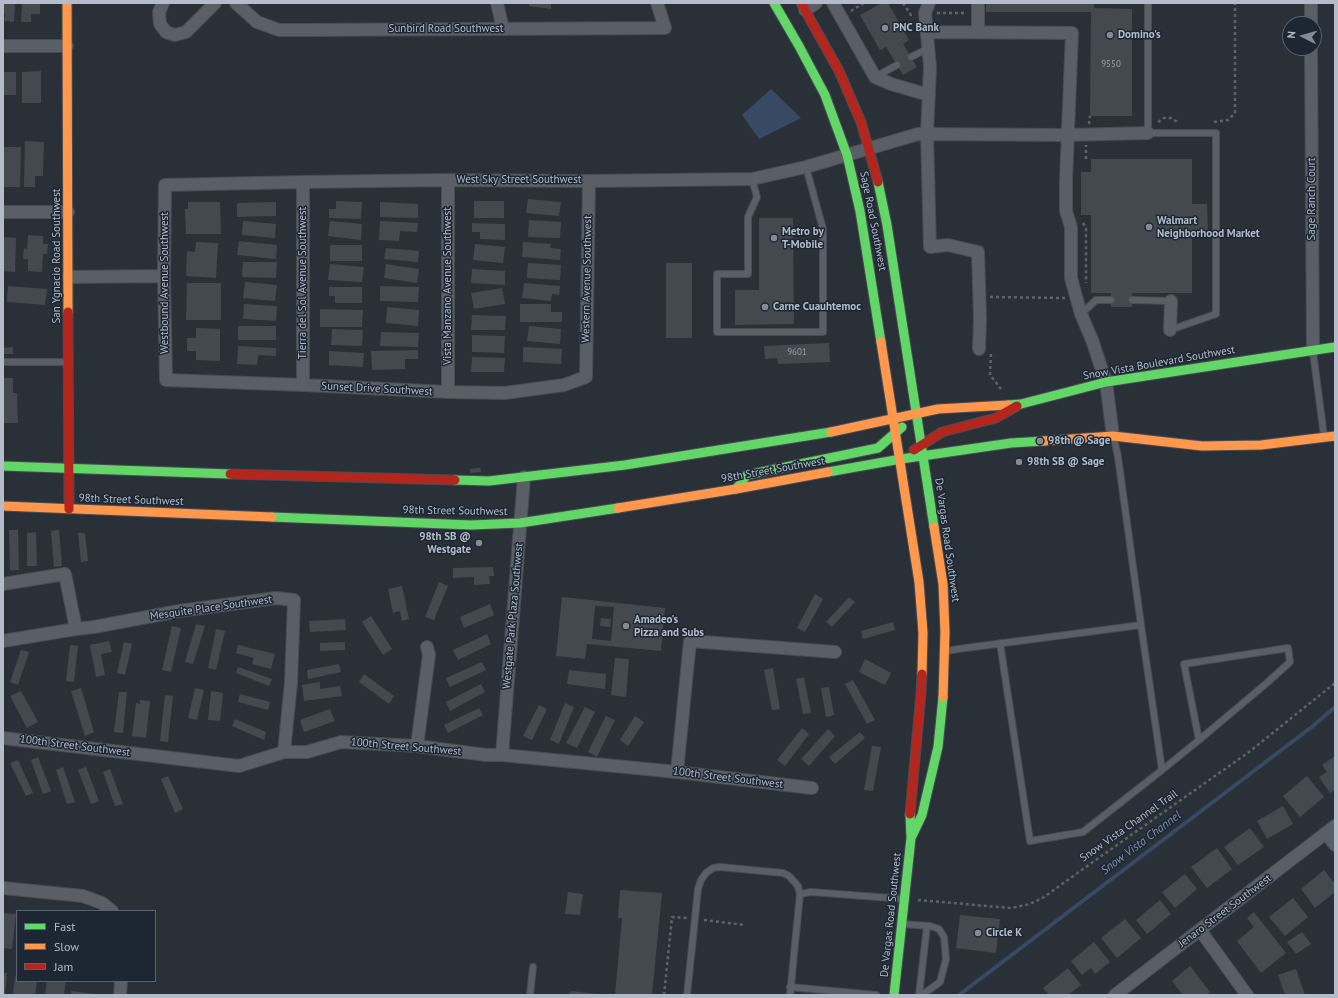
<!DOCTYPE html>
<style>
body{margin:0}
#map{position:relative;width:1338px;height:998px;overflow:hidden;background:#2a3038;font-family:"PT Sans",sans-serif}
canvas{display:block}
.frame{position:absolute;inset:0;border:4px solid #b4bcc9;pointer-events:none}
.legend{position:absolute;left:16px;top:910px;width:140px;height:72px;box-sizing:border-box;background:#1d2633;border:1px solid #59626f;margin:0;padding:5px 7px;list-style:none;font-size:12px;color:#b4bcc9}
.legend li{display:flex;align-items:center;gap:8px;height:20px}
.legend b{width:20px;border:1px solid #59626f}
.north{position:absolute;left:1282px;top:16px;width:40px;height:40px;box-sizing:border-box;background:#1d2633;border:1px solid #59626f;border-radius:50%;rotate:276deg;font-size:11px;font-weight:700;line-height:16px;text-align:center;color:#b4bcc9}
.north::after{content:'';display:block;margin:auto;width:14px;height:18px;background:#848b96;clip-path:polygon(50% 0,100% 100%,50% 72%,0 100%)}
</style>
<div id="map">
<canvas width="1338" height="998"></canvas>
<div class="frame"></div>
<ul class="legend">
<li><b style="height:5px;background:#63d668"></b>Fast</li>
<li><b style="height:5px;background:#ff974d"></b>Slow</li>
<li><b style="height:5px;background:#b3261e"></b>Jam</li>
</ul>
<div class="north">N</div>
</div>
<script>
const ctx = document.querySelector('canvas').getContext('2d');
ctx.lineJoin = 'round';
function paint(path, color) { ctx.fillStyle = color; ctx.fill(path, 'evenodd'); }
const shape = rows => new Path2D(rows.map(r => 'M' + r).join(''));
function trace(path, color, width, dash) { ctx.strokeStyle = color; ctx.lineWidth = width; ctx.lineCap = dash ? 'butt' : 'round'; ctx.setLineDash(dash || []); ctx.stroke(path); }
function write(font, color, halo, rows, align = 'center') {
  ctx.font = font + ' "PT Sans",sans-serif'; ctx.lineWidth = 3; ctx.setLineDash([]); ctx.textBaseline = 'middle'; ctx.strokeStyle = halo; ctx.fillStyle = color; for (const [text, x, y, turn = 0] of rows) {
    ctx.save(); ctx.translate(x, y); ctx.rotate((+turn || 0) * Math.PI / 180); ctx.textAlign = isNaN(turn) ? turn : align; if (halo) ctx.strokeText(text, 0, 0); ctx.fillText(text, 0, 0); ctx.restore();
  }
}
const water = shape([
 [771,89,801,118,759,139,742,115]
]);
const stream = shape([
 [959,995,1313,726,1335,707]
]);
const building = shape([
 [3,3,15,3,14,22,4,21,5,14,3,13],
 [22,3,40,3,40,14,31,14,31,22,21,22],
 [529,3,551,3,551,9,529,6],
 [882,3,888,3,909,40,903,44,917,67,903,75,886,47,880,50,860,15],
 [986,3,1094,3,1094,8,1132,9,1132,116,1090,116,1091,12,986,12],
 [41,71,41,103,22,103,22,72],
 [3,72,16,72,16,95,3,95],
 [25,141,44,142,43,176,35,176,35,187,24,187],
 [3,147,21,147,20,187,3,187],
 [1091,159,1192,159,1192,204,1207,204,1208,238,1192,238,1192,293,1132,293,1132,307,1111,307,1111,293,1091,293,1091,215,1081,215,1081,172,1091,172],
 [528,199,561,202,559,216,526,213],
 [336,201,362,202,361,219,329,218,329,209,336,209],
 [474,201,504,201,504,218,474,218],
 [188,202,220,202,221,234,186,234,185,209,188,209],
 [276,202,276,216,237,217,237,203],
 [380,202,418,204,418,218,380,217],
 [759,218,793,218,794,324,735,325,735,290,759,290],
 [529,220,561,222,560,238,528,237],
 [243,221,276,224,275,238,242,235],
 [330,221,362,224,361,240,328,236],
 [380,221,418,223,417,232,400,231,399,241,379,240],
 [472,223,505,224,505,240,480,239,480,232,472,232],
 [28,235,43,236,43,244,48,244,47,254,43,254,42,272,28,271,28,259,23,259,24,248,27,249],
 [3,237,16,238,15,272,3,271],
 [239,241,277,245,276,259,237,255],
 [196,242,218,243,216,278,186,276,187,251,195,252],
 [523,242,551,244,550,248,561,249,560,260,522,257],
 [475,244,505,247,503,263,473,260],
 [330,245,362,245,362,261,330,261],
 [386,248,419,251,418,262,384,259],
 [243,262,277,262,276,278,242,277],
 [528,263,561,265,560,280,527,278],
 [666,263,692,263,692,338,666,338],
 [330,264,364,267,362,282,328,280],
 [386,264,419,269,417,283,384,278],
 [472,269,505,271,505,285,471,283],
 [245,282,277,285,275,301,243,298],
 [187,283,221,283,221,320,186,320],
 [524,283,560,286,559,295,552,294,551,301,522,298],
 [8,286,47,289,45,305,7,302],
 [380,286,419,287,418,302,380,301],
 [329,287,362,287,362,303,335,303,335,296,329,296],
 [502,288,505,304,474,309,471,293],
 [244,304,277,306,276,321,243,319],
 [520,304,551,304,551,312,562,312,562,322,520,322],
 [387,307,419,310,418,326,386,323],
 [320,309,363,310,362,327,320,327],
 [472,315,506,316,505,330,471,330],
 [238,326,276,326,276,340,238,340],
 [529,326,561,329,560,344,527,341],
 [196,328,220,329,220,361,196,360,196,351,187,351,187,338,196,338],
 [332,329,363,330,362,346,331,345],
 [381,332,419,333,418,347,380,346],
 [472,335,505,336,504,353,472,352],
 [829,343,830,362,778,364,777,358,765,359,764,346],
 [238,346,276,348,276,356,258,355,257,365,237,364],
 [13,347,13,354,3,354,3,348],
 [523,347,562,349,561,364,523,362],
 [418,350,418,359,405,359,405,369,372,370,371,351],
 [329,351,364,353,363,367,329,365],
 [472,357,505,358,504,372,471,372],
 [3,378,13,378,13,393,17,393,18,423,3,423],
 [480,468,481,472,470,473,470,469],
 [9,530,18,530,19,570,10,570],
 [59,530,62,566,54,567,51,531],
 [36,532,37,566,27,566,27,533],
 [78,533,85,533,88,561,81,562],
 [493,567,494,576,489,576,490,584,474,585,474,577,453,578,453,568],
 [439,582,448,586,434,620,425,617],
 [402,586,409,619,402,621,400,611,393,613,388,589],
 [815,594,823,599,805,632,797,628],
 [562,597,665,608,661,651,587,644,585,659,556,656],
 [595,606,614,607,611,641,592,639],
 [849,597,855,602,832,627,826,622],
 [490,604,494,615,464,628,460,617],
 [371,616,392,649,383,655,362,622],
 [601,618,611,619,610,627,600,626],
 [345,619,346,630,310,632,309,621],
 [893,622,895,630,863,639,861,631],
 [196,624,205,626,193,664,185,662],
 [172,626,181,628,171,672,162,670],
 [216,629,225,631,216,670,208,668],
 [487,634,491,644,458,660,453,650],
 [109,641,112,652,101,654,105,675,96,677,90,645],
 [124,642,132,644,125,675,117,673],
 [345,642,345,650,320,651,320,643],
 [70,645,78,646,74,682,66,681],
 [238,645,275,654,271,669,252,664,254,658,236,653],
 [21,650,29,652,18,685,10,682],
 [615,658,629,659,626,697,611,695],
 [865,659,891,673,885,685,859,672],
 [482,662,486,670,450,687,446,678],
 [339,664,341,672,308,679,307,670],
 [238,667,272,679,269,686,236,673],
 [773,668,780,709,772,710,764,670],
 [569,670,606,674,605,689,567,684],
 [364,674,394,696,389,704,359,682],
 [804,677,811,713,803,714,796,679],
 [853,680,875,720,867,724,845,684],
 [320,682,320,689,340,686,342,696,304,701,302,685],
 [481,684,485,692,450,711,446,702],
 [829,687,834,715,826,717,821,688],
 [81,688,94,732,85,736,71,691],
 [195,688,204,690,197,720,188,718],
 [21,691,38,722,27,728,10,696],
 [211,691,223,693,220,721,208,720],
 [119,692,127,692,123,733,114,732],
 [240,694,270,702,268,710,238,702],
 [165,695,173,696,168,742,160,741],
 [140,700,150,701,146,738,132,736,136,703,140,704],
 [565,703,574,707,559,744,550,740],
 [539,705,547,709,532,740,523,736],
 [585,707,595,712,577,748,566,743],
 [479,708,483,715,448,733,444,725],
 [330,709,335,721,304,732,300,720],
 [606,716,615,720,597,757,588,752],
 [635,716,644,722,628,746,620,740],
 [235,719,266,732,264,740,232,726],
 [802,728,809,734,785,766,777,760],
 [828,729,835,736,809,766,801,759],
 [860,732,865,738,835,764,829,757],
 [872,746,881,747,873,791,864,790],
 [1335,756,1335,790,1330,793,1319,777,1327,772,1322,765],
 [38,757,51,791,43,794,31,760],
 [18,760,33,793,26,796,10,763],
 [63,767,75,802,67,804,56,770],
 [86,767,99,801,91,804,78,770],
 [110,769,123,804,115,806,103,772],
 [168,776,183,809,175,813,161,779],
 [1307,776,1324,797,1300,817,1283,796],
 [1283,806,1293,824,1267,839,1257,821],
 [1250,828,1264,847,1238,865,1224,847],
 [1217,848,1232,869,1207,888,1191,867],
 [1324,870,1335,884,1335,892,1315,908,1301,889],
 [1185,874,1197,889,1175,908,1162,892],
 [620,890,662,893,652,995,615,995,622,918,618,918],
 [568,892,583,894,580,915,565,914],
 [1293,898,1308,917,1285,936,1269,917],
 [1160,900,1171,914,1147,934,1136,920],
 [1254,912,1286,953,1261,973,1237,941,1254,927,1247,918],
 [3,913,16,914,12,949,3,948],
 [960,915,1000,919,996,953,956,948],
 [1125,919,1141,938,1117,958,1101,938],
 [1302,932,1311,944,1296,954,1287,942],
 [1094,942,1110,962,1095,974,1091,968,1082,975,1071,961],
 [1190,966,1210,992,1207,995,1183,995,1172,981],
 [1068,968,1081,985,1068,995,1049,995,1043,988],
 [1296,969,1305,995,1285,995,1278,975],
 [3,973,7,973,5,995,3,995],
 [15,976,17,977,17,981,37,981,35,995,13,995],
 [47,981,66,981,64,995,45,995],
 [71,991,96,994,96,995,71,995],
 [571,991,598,994,598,995,569,995]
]);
const path = shape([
 [903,3,911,15,914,13],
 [851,11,864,3],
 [937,13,966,13],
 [1158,122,1164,118,1171,118,1179,123],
 [1214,122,1228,120,1235,113,1235,3],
 [1089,124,1090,116],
 [1086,159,1086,145],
 [1083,223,1086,228,1086,283],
 [990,297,1065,298],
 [991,354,990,375,1001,389],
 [918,900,1011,908,1030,904,1044,897,1083,869,1249,752,1335,683],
 [704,920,745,925],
 [664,995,672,917,687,918]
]);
const lane = shape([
 [1148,3,1148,133,1216,133,1216,314,1170,330],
 [911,57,929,48],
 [875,77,897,65],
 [752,179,757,197,748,217,748,274,717,274,717,332,823,332,823,229,806,167],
 [1132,300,1171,301],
 [1081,314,1096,300,1111,300],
 [1313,352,1324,436],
 [3,362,67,362],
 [1114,438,1118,457,1141,625],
 [947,651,958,649,1141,625,1162,770,1083,832,1030,841,1000,643],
 [1162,770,1199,740,1268,682,1290,662,1288,648,1184,664,1199,740],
 [800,894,811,892,904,899],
 [902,924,930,926,939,929,944,937,946,959,940,982,922,995],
 [790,987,876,995],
 [530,995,533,967],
 [687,995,698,889,701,880,706,873,713,868,720,867,783,873,789,876,798,886,800,894,790,995],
 [919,995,927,926]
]);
const street = shape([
 [163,3,159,12,160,24,166,32,175,35,186,32,215,3],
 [236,3,257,22,279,30,304,30,665,28,657,3],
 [497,3,503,29],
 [833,3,875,77,891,84,929,95],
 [929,3,925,13,930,67,927,134,930,247,948,245,978,252,980,318,979,349],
 [1311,3,1311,24],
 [805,10,816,3],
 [928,32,1072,33,1066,180,1066,211,1071,227,1071,278,1081,314,1092,340,1106,382,1113,436],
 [978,32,978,3],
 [3,46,67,46],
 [1311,48,1313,351],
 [448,180,448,392],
 [589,181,586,377,564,385,505,393,448,392,303,385,166,380,164,276,165,185,303,182,448,180,589,181,752,179,806,167,918,134,1068,135,1148,133],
 [3,212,68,212],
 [69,277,164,276],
 [1170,330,1171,301],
 [303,385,303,182],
 [3,584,65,574,76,629],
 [3,641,76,629,94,627,179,611,276,598,294,600,291,683,284,752],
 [3,738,239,766,284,752,307,752,341,742,417,746,486,755,502,755,677,772,812,788],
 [417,746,429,655,427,647],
 [502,755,524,477],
 [677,772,690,641,835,652],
 [1326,833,1335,845],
 [3,888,83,896,102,903,112,911],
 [1200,930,1247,995],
 [120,995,121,981],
 [1115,995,1335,826]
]);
const fast = shape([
 [774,3,799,46,825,95,847,155,860,211,881,342],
 [878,182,887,225,934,527],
 [1008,405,1021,404,1106,382,1335,347],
 [3,466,230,474],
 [828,472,901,459,1011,443,1044,441],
 [455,480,489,481,625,465,831,432],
 [736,489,747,475,878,448,902,427],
 [272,517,471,525,520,523,618,508],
 [912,836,922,815,938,747,943,697],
 [894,995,911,838,910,814]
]);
const slow = shape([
 [67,3,68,312],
 [881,342,919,582,923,633,922,674],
 [831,432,938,409,1008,405],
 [1044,441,1113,436,1202,446,1261,445,1335,436],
 [3,506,272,517],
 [618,508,736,489,828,472],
 [934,527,943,584,945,632,943,697]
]);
const jam = shape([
 [801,3,839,71,861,122,878,182],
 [68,312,69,509],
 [914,450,942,432,996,418,1017,406],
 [230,474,455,480],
 [910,814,921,693,922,674]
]);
const markers = [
 [885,28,4,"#848b96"],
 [1110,35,4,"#848b96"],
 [1149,227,4,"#848b96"],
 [774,238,4,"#848b96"],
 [765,307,4,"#848b96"],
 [1040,441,4,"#848b96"],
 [1019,462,4,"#848b96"],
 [479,543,4,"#848b96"],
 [626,626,4,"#848b96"],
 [978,933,4,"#848b96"]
];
const numberNames = [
 ["9550",1111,64],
 ["9601",797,352]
];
const poiNames = [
 ["PNC Bank",893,28],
 ["Domino's",1118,35],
 ["Walmart",1157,221],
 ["Neighborhood Market",1157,234],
 ["Metro by",782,232],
 ["T-Mobile",782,245],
 ["Carne Cuauhtemoc",773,307],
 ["98th @ Sage",1048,441],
 ["98th SB @ Sage",1027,462],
 ["98th SB @",471,537,"right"],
 ["Westgate",471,550,"right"],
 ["Amadeo's",634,620],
 ["Pizza and Subs",634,633],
 ["Circle K",986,933]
];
const streetNames = [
 ["Sunbird Road Southwest",446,29],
 ["West Sky Street Southwest",519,180],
 ["Sage Ranch Court",1312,199,-90],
 ["Sage Road Southwest",873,221,79],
 ["San Ygnacio Road Southwest",57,256,-90],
 ["Western Avenue Southwest",587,279,-89],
 ["Westbound Avenue Southwest",165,283,-90],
 ["Tierra del Sol Avenue Southwest",303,283,-90],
 ["Vista Manzano Avenue Southwest",448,286,-90],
 ["Snow Vista Boulevard Southwest",1159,363,-10],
 ["Sunset Drive Southwest",377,389,3],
 ["98th Street Southwest",773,470,-10],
 ["98th Street Southwest",131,500,2],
 ["98th Street Southwest",455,511,1],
 ["De Vargas Road Southwest",947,540,82],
 ["Mesquite Place Southwest",211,608,-8],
 ["Westgate Park Plaza Southwest",513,616,-85],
 ["100th Street Southwest",75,746,7],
 ["100th Street Southwest",406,747,5],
 ["100th Street Southwest",728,778,7],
 ["Snow Vista Channel Trail",1129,826,-35],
 ["Jenaro Street Southwest",1225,911,-37],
 ["De Vargas Road Southwest",891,915,-84]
];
const waterNames = [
 ["Snow Vista Channel",1141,843,-37]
];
paint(water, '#384963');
trace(stream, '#384963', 4);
paint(building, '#444950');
trace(lane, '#484c53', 8);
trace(street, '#484c53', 14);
trace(fast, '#484c53', 11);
trace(slow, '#484c53', 11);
trace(jam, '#484c53', 11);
trace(path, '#5d636a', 2.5, [3, 3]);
trace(lane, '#5a5e66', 6);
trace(street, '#5a5e66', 12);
trace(fast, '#63d668', 9);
trace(slow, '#ff974d', 9);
trace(jam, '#b3261e', 9);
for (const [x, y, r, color] of markers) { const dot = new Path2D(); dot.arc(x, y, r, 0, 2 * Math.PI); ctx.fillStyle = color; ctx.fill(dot); trace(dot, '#1d2633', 1.5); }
write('9px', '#989fab', null, numberNames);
write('bold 11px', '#b4bcc9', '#1d2633', poiNames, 'left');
write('11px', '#b4bcc9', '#1d2633', streetNames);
write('italic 12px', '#7c92b1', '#1d2633', waterNames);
</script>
